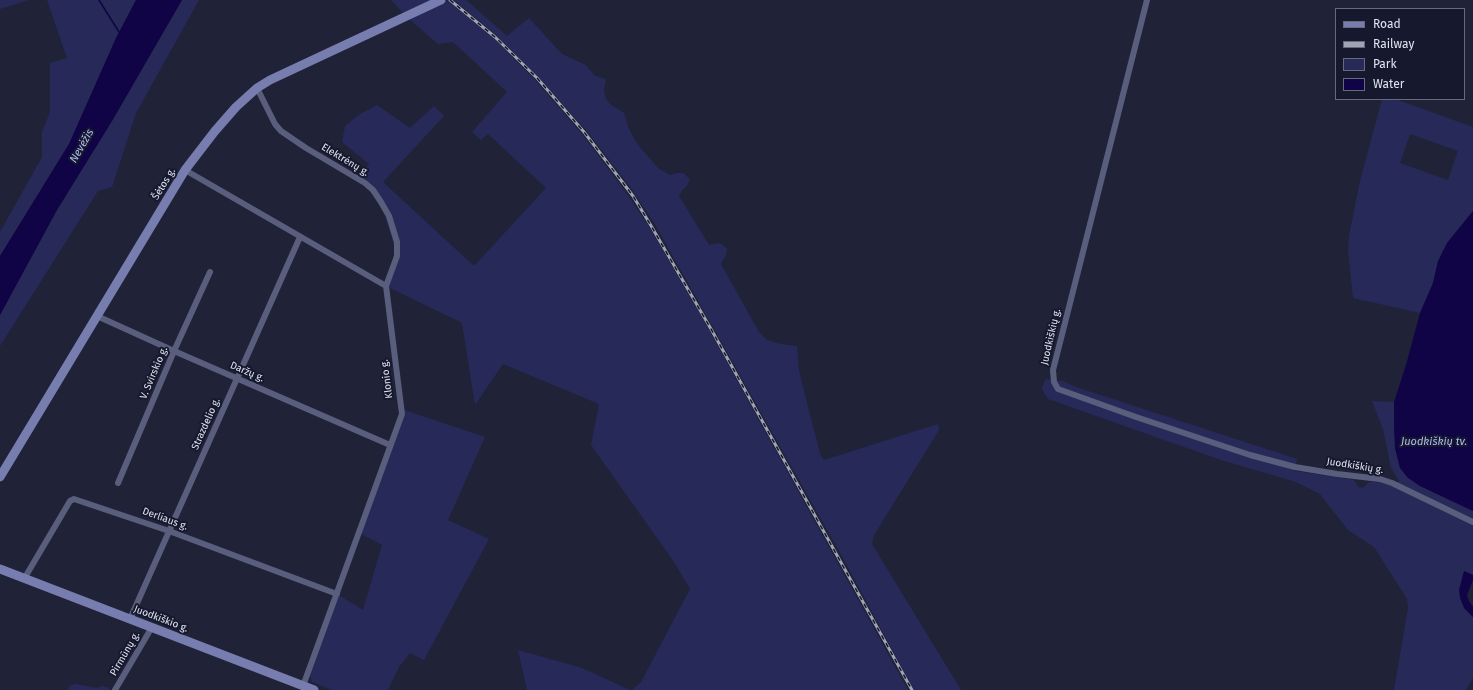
<!DOCTYPE html>
<meta charset="utf-8">
<style>
body{margin:0}
#map{position:relative;width:1473px;height:690px;overflow:hidden;background:#202238;font-family:"Fira Sans",sans-serif}
canvas{display:block}
.legend{position:absolute;left:1335px;top:8px;width:130px;height:92px;box-sizing:border-box;background:#16192d;border:1px solid #676a7c;margin:0;padding:5px 7px;list-style:none;font-size:12px;color:#e0e3f2}
.legend li{display:flex;align-items:center;gap:8px;height:20px}
.legend b{width:20px;border:1px solid #676a7c}
</style>
<div id="map">
<canvas width="1473" height="690"></canvas>
<ul class="legend">
<li><b style="height:5px;background:#777eaf"></b>Road</li>
<li><b style="height:5px;background:#a0a3b4"></b>Railway</li>
<li><b style="height:11px;background:#272a59"></b>Park</li>
<li><b style="height:11px;background:#100446"></b>Water</li>
</ul>
</div>
<script>
const ctx = document.querySelector('canvas').getContext('2d');
ctx.lineJoin = 'round';
function paint(path, color) { ctx.fillStyle = color; ctx.fill(path, 'evenodd'); }
const shape = rows => new Path2D(rows.map(r => 'M' + r).join(''));
function trace(path, color, width, dash) { ctx.strokeStyle = color; ctx.lineWidth = width; ctx.lineCap = dash ? 'butt' : 'round'; ctx.setLineDash(dash || []); ctx.stroke(path); }
function write(font, color, halo, rows, align = 'center') {
  ctx.font = font + ' "Fira Sans",sans-serif'; ctx.lineWidth = 4; ctx.setLineDash([]); ctx.textBaseline = 'middle'; ctx.strokeStyle = halo; ctx.fillStyle = color; for (const [text, x, y, turn = 0] of rows) {
    ctx.save(); ctx.translate(x, y); ctx.rotate((+turn || 0) * Math.PI / 180); ctx.textAlign = isNaN(turn) ? turn : align; if (halo) ctx.strokeText(text, 0, 0); ctx.fillText(text, 0, 0); ctx.restore();
  }
}
const green = shape([
 [0,0,28,0,0,9],
 [47,0,136,0,116,38,69,144,0,256,0,232,42,157,42,132,50,112,50,63,67,58],
 [182,0,199,0,136,113,112,187,98,191,0,346,0,315,57,210,112,121],
 [391,0,431,0,403,13],
 [454,0,466,0,507,36,529,18,562,54,586,65,595,76,606,79,604,90,606,99,610,104,624,113,629,129,638,145,658,168,670,175,677,173,683,173,690,179,687,186,683,189,679,196,709,245,718,243,723,245,727,249,726,255,721,264,759,332,767,340,780,344,797,346,799,371,820,454,824,460,938,424,939,430,874,535,872,544,961,690,914,690,844,560,653,221,630,187,586,130,539,78,496,35],
 [448,1,493,38,534,79,582,134,625,191,648,225,709,330,908,690,632,690,641,682,690,589,674,562,591,445,599,404,503,364,475,405,462,323,386,286,397,256,381,202,358,177,369,164,342,142,345,126,360,114,377,105,410,128,434,106,444,116,383,182,474,266,546,188,488,134,481,140,472,132,507,92,453,42,438,44,408,18,442,2],
 [1382,99,1395,99,1473,127,1473,211,1447,243,1438,261,1433,283,1420,313,1353,298,1348,250,1349,236,1360,181],
 [1410,134,1458,151,1448,180,1400,163],
 [1045,379,1063,381,1076,387,1297,459,1294,471,1354,480,1358,487,1363,488,1369,482,1381,482,1396,487,1399,481,1391,468,1383,429,1372,401,1394,402,1395,448,1400,468,1420,486,1473,511,1473,575,1464,571,1464,608,1473,617,1473,678,1466,690,1394,690,1408,608,1407,599,1374,547,1348,530,1320,494,1296,482,1221,460,1048,399,1042,389],
 [401,409,485,437,448,520,489,539,424,660,410,653,399,667,388,690,332,690,312,682,310,675,337,594,363,610,382,545,359,533],
 [518,650,582,668,630,690,527,690],
 [76,684,97,688,103,686,109,688,109,690,67,690,71,685]
]);
const water = shape([
 [136,0,182,0,112,121,57,210,0,315,0,256,69,144,116,38],
 [1473,211,1473,511,1420,486,1408,478,1400,468,1395,448,1394,425,1394,402,1406,365,1420,313,1433,283,1438,261,1447,243],
 [1464,571,1473,575,1473,580,1467,595,1469,601,1473,607,1473,617,1464,608,1460,598,1459,590]
]);
const stream = shape([
 [99,0,119,32]
]);
const street = shape([
 [1147,0,1053,370,1054,382,1058,389,1136,417,1250,455,1295,467,1337,474,1380,479,1392,483,1473,522],
 [257,88,275,124,281,131,306,148,365,183,373,190,381,202,389,216,397,242,397,256,386,286],
 [185,170,386,286,402,414,303,686],
 [97,316,174,351,390,445],
 [118,483,174,351,210,272],
 [24,579,70,501,74,499,169,531,337,594],
 [130,619,300,237],
 [115,690,152,627]
]);
const secondary = shape([
 [0,477,185,170,215,131,236,107,257,88,270,80,441,0],
 [0,569,314,690]
]);
const rail = shape([
 [450,0,495,37,537,78,584,132,633,196,650,224,711,329,912,690]
]);
const streetNames = [
 ["Elektrėnų g.",345,160,31],
 ["Šėtos g.",164,184,-59],
 ["Juodkiškių g.",1051,337,-77],
 ["Daržų g.",247,372,23],
 ["V. Svirskio g.",154,373,-67],
 ["Klonio g.",387,379,-97],
 ["Strazdelio g.",206,424,-66],
 ["Juodkiškių g.",1355,466,9],
 ["Derliaus g.",165,519,20],
 ["Juodkiškio g.",161,619,21],
 ["Pirmūnų g.",125,654,-60]
];
const waterNames = [
 ["Nevėžis",82,146,-60],
 ["Juodkiškių tv.",1434,442]
];
paint(green, '#272a59');
paint(water, '#100446');
trace(stream, '#100446', 1.5);
trace(street, '#595e7d', 6);
trace(secondary, '#777eaf', 9);
trace(rail, '#a0a3b4', 3);
trace(rail, '#16192d', 1.5, [4.5]);
write('10px', '#e0e3f2', '#16192d', streetNames);
write('italic 11px', '#b1b9f5', '#16192d', waterNames);
</script>
